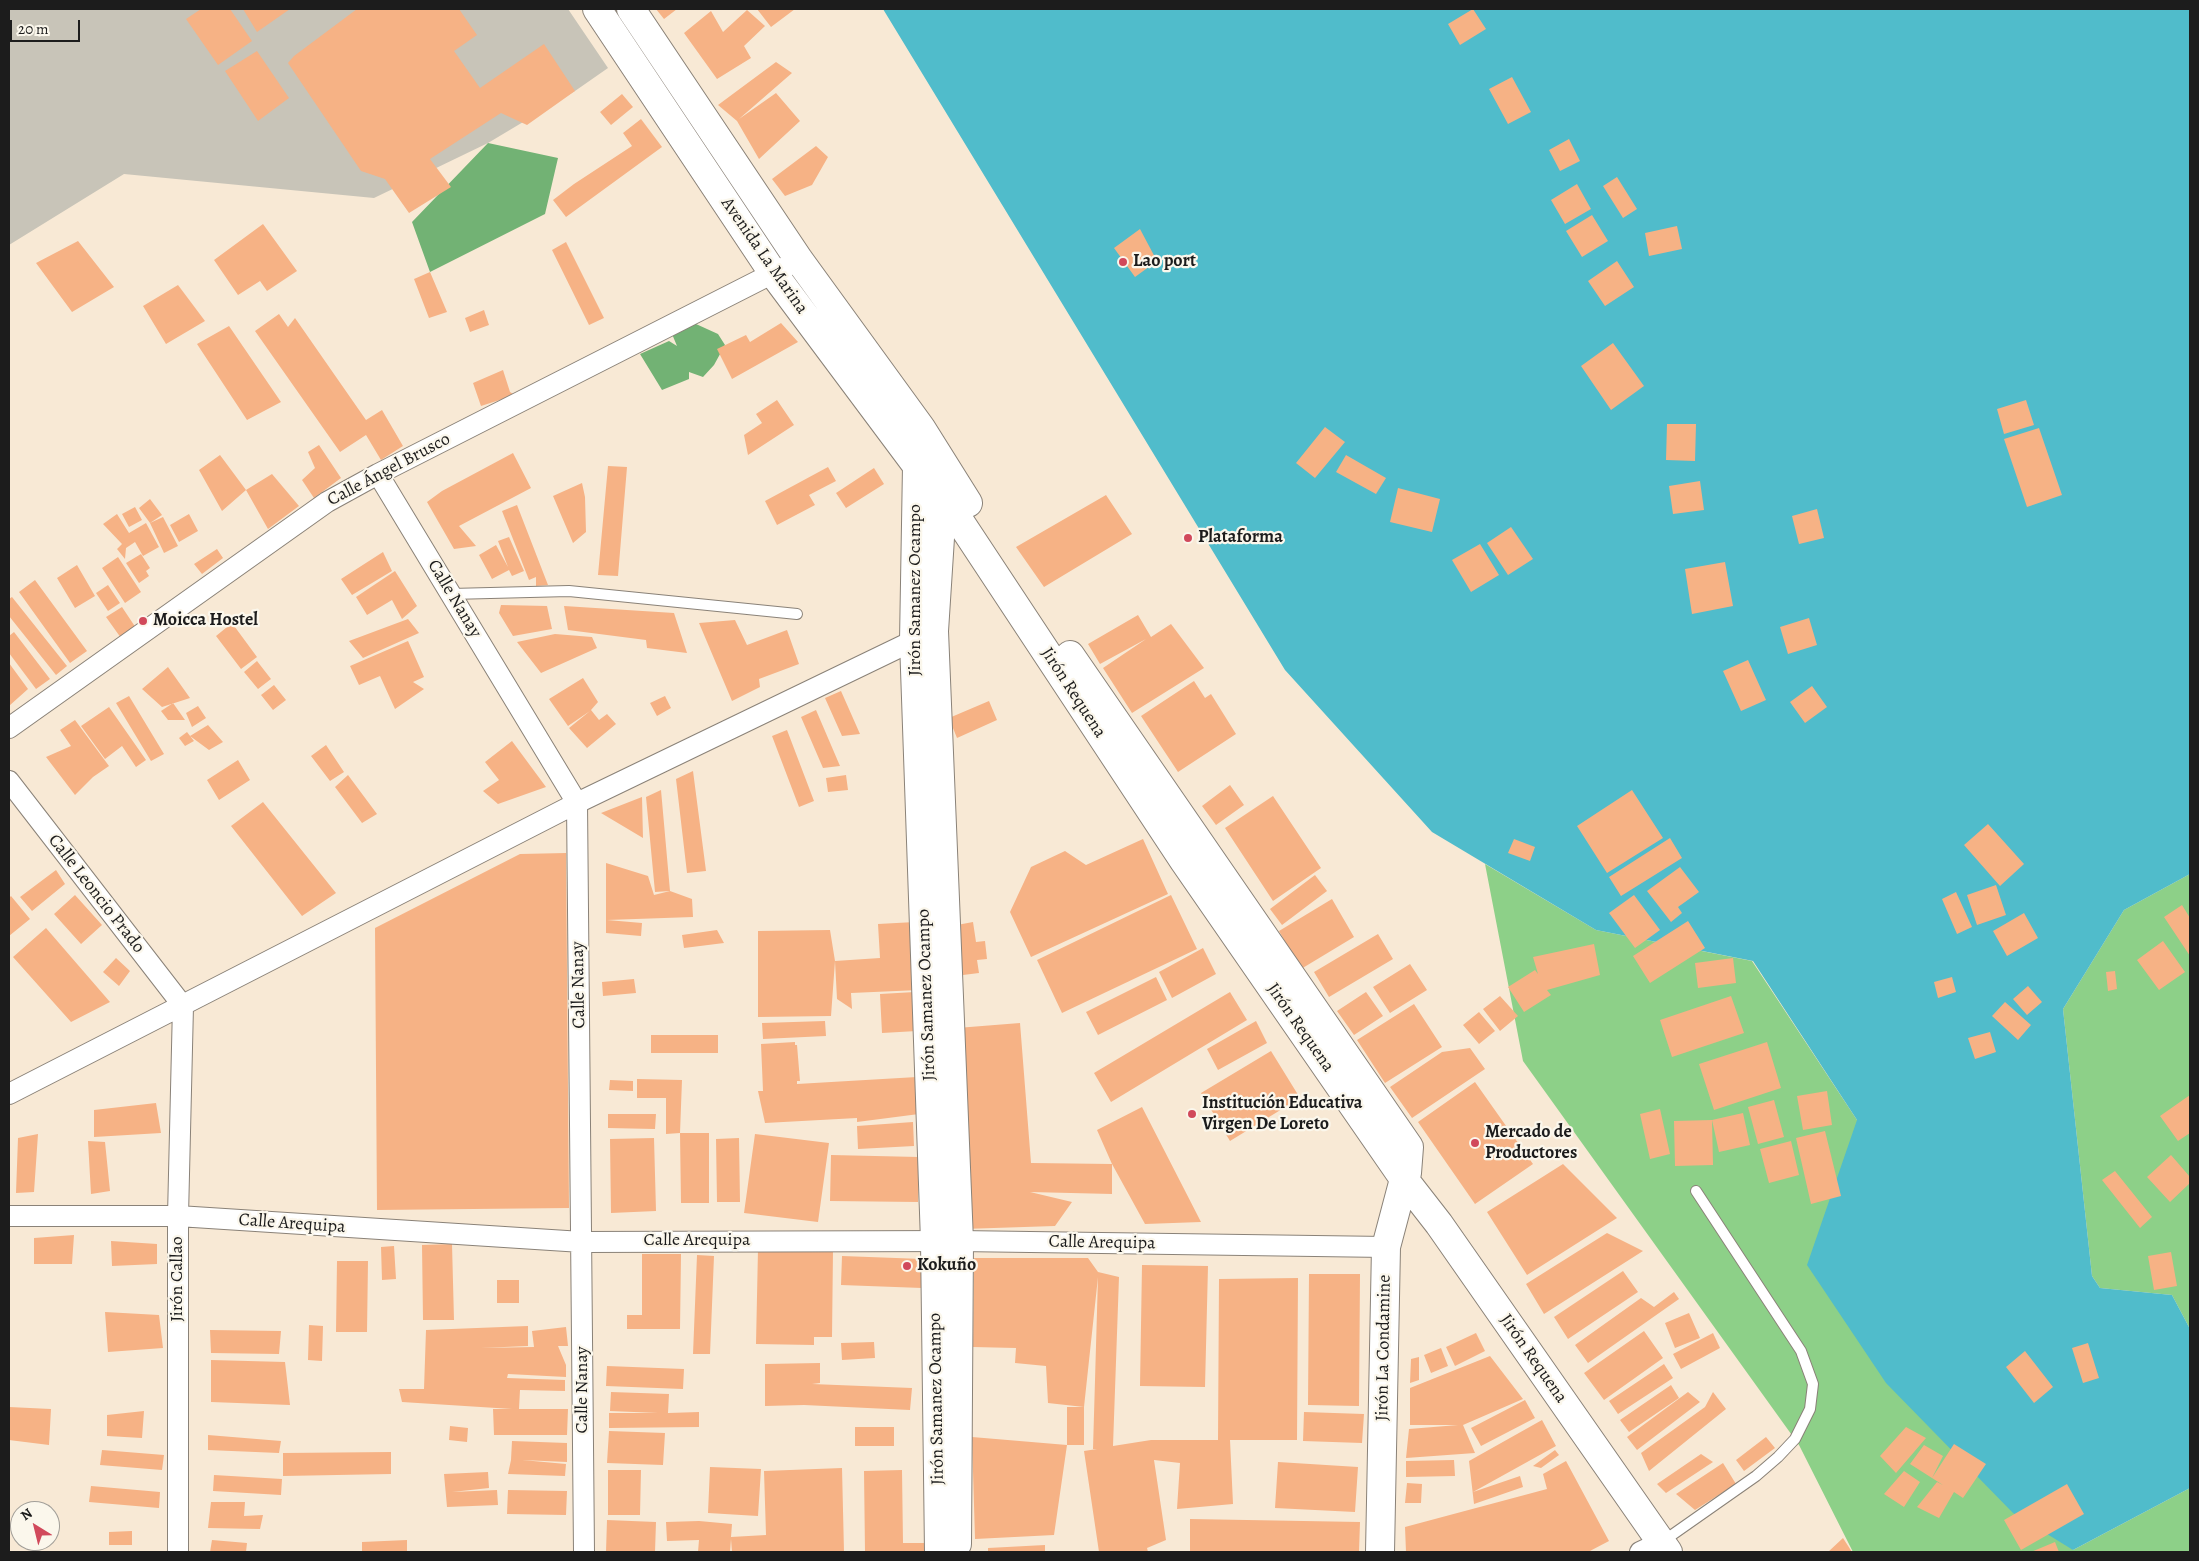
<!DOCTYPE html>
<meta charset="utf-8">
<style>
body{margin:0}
#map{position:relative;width:2199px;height:1561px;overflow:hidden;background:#f8e9d5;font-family:Alegreya,serif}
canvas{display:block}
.frame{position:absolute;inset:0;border:10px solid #1c1c1c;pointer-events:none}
.north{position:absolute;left:10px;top:1501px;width:50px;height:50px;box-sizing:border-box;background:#fbf7ec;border:1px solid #a29f99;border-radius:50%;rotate:324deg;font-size:14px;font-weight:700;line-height:20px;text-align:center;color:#1c1c1c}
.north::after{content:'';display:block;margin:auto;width:18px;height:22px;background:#d1495b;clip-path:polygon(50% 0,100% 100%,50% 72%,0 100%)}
.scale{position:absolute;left:10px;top:20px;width:70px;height:22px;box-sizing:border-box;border:2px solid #1c1c1c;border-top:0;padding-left:6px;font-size:15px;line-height:18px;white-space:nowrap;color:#1c1c1c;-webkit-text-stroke:4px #fbf7ec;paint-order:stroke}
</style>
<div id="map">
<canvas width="2199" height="1561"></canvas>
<div class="frame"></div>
<div class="north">N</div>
<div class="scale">20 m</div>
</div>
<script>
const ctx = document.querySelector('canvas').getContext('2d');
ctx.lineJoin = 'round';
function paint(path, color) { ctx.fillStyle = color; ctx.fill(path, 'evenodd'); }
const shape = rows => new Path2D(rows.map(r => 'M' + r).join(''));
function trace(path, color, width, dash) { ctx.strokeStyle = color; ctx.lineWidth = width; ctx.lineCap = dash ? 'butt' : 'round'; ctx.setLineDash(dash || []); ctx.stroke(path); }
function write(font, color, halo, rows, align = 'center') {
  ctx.font = font + ' Alegreya,serif'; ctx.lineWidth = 4.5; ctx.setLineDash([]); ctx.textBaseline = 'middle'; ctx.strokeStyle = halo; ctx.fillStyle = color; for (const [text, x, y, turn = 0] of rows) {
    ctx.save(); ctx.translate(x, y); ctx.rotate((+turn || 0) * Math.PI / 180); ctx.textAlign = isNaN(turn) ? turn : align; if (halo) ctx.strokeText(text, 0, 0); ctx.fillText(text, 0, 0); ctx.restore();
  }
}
const industrial = shape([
 [9,9,568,9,608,68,575,91,488,143,374,198,124,174,9,245]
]);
const green = shape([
 [1485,864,1596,930,1752,961,1857,1120,2073,1550,2190,1488,2190,1552,1853,1552,1799,1445,1523,1061],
 [2190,874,2190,1329,2172,1295,2100,1288,2092,1276,2063,1009,2124,910]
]);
const forest = shape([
 [488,143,558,158,545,214,430,272,412,222],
 [683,324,696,324,718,334,725,345,714,365,703,377,689,372,689,379,662,390,640,354,669,341,677,346,672,334]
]);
const water = shape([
 [883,9,2190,9,2190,874,2124,910,2063,1009,2092,1276,2100,1288,2172,1295,2190,1329,2190,1488,2073,1550,2013,1513,1886,1383,1807,1265,1857,1120,1753,961,1596,930,1432,832,1285,670]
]);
const building = shape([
 [201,9,230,9,252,41,218,65,186,19],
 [243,9,290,9,257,32],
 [357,9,459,9,477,35,454,51,480,88,544,44,575,91,527,125,501,113,430,159,451,187,409,213,385,179,361,171,288,63,294,56],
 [656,9,677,9,664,19],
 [757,9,795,9,771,27],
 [1473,9,1486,29,1460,45,1448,24],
 [747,10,765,26,744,46,751,58,717,79,684,33,711,11,723,32],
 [257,51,289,98,258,121,225,71],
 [776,62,792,73,739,119,776,93,800,121,759,159,737,121,718,105],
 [1512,77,1531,112,1508,124,1489,89],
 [622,94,633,107,611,125,600,112],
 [641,119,662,147,566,217,553,200,574,184,632,146,623,133],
 [1569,139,1580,161,1560,171,1549,150],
 [816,146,828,157,812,185,785,196,772,179],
 [1617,177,1637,209,1623,218,1603,186],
 [1577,184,1591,209,1565,224,1551,200],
 [1592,215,1608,241,1582,257,1566,231],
 [263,224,297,271,267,291,260,281,238,295,214,260],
 [1677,226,1682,249,1649,256,1645,233],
 [1140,229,1157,261,1135,277,1114,248],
 [78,241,114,287,72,312,36,263],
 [566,242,604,318,589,325,552,250],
 [1617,261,1634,287,1605,306,1588,281],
 [430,272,447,312,429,318,414,279],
 [178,285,205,321,166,344,143,306],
 [484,310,489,325,470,332,465,318],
 [279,314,288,327,295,318,366,420,382,410,403,446,381,460,366,435,340,452,255,331],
 [781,323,798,342,732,379,717,349,746,335,750,342],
 [229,326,281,402,247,420,197,344],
 [1613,343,1644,386,1611,410,1581,366],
 [503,370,510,392,515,395,481,406,473,383],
 [777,400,794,425,748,455,744,435,762,423,756,414],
 [2026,400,2034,425,2004,434,1997,409],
 [1667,424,1696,424,1695,461,1666,460],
 [1325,427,1345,442,1315,478,1296,463],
 [2039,428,2062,495,2027,507,2004,439],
 [319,445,341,478,314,498,302,480,315,468,308,452],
 [513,453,531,488,459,526,476,546,454,549,427,502,442,491],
 [220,455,246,490,222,511,199,470],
 [1346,455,1386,478,1376,494,1336,472],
 [608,466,627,467,618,576,598,575],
 [828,467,836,481,809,495,815,505,777,525,765,501],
 [874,468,884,484,846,508,836,493],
 [272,474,299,506,268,529,246,490],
 [1700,481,1704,510,1673,514,1669,486],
 [582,483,585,497,586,532,573,543,553,496],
 [1398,488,1440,499,1432,532,1390,522],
 [1106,495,1132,534,1044,587,1016,547],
 [150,499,162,515,150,523,139,508],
 [517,505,548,585,536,586,536,577,529,580,502,511],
 [135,507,142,520,129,527,122,514],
 [1817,509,1824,538,1799,544,1792,516],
 [117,514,129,533,146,523,159,547,143,556,135,542,126,548,125,559,117,549,122,544,103,524],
 [189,514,198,531,179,542,170,525],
 [163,517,178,546,164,553,150,523],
 [1511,527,1533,559,1508,575,1487,543],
 [509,537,524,571,512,576,509,570,492,579,479,555,496,545,508,567,498,541],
 [1480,544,1499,575,1471,592,1452,560],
 [217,549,223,558,202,574,194,564],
 [383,552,392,571,352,595,341,579],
 [141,554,150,568,146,571,149,576,139,583,126,563],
 [118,557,141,592,125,603,102,568],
 [1725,562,1733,606,1692,614,1685,569],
 [77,565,95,596,75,608,57,578],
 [395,571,417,606,402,619,392,600,367,615,356,597],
 [35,580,87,651,70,663,19,592],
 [108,585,120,603,108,611,96,593],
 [12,597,67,666,56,675,9,616,9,599],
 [501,605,547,606,552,629,513,636,499,613],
 [564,606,674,613,687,653,647,648,646,640,568,630],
 [122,607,136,628,121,638,106,617],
 [1138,615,1151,637,1171,624,1204,668,1132,713,1103,668,1146,639,1100,664,1088,644],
 [1809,618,1817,645,1788,654,1780,627],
 [408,619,419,633,363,658,349,641],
 [735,620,747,645,787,630,799,664,759,679,760,687,732,701,699,623],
 [232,623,257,657,241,669,216,636],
 [14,632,50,679,36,689,9,653,9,636],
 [555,634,592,637,597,648,541,673,517,642],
 [408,641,424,677,413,682,424,689,395,709,380,676,359,685,350,666],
 [1748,660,1766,700,1741,711,1723,671],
 [257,661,271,679,258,689,244,672],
 [9,663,28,689,9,706],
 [168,667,190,698,162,707,142,689],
 [583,678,598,702,591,710,599,720,607,714,616,724,587,748,569,728,590,711,568,726,549,699],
 [1194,681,1205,698,1211,694,1236,734,1178,772,1141,716],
 [274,685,286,700,273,710,261,695],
 [1812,686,1827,707,1805,723,1790,702],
 [841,691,860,734,842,736,825,698],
 [129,696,164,754,151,761,116,703],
 [665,696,671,708,657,716,650,703],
 [989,701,997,720,957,738,949,718],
 [173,703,185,720,168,720,161,711],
 [198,706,206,718,192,727,186,713],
 [109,707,146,760,136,767,122,746,105,759,81,726],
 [816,710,840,766,823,768,801,717],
 [75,720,109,766,93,777,75,795,46,757,71,746,60,730],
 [208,725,223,742,209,750,190,736],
 [787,730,814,801,799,807,772,736],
 [187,732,194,741,185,746,179,738],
 [512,741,546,787,498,804,483,791,499,780,485,762],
 [326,745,344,772,330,781,311,756],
 [238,760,250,780,219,800,207,780],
 [693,771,706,871,687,873,676,779],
 [348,775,377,814,362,823,335,787],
 [846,775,848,790,828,792,826,778],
 [1230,785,1244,805,1216,825,1202,806],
 [661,790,670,891,655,892,646,797],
 [1632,790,1663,838,1607,873,1577,826],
 [1273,796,1321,868,1273,901,1225,828],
 [642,797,643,838,601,813],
 [263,802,336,893,302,916,231,826],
 [1988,824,2024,864,2000,886,1964,845],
 [1670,838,1682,858,1621,896,1609,877],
 [1143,839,1168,894,1031,957,1010,912,1031,867,1065,851,1086,865],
 [1514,839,1535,847,1530,861,1508,853],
 [566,853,569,1208,377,1210,375,928,520,854],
 [606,863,648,876,654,895,670,891,692,899,693,917,607,920,642,923,641,936,606,933],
 [1680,867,1699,892,1678,907,1682,913,1671,922,1647,891],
 [56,870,65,884,32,911,20,897],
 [1315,875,1327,891,1282,925,1270,909],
 [1996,885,2006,915,1977,925,1967,895],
 [1956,892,1972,927,1957,934,1942,899],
 [75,895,102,925,81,944,54,914],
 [1171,895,1197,949,1062,1013,1037,960],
 [1634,895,1660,930,1635,948,1609,913],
 [11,896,30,919,9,936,9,898],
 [1332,899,1354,937,1301,969,1279,931],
 [2182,905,2190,918,2190,956,2164,917],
 [2024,913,2038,938,2007,956,1993,931],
 [1688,921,1705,948,1650,983,1633,956],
 [915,922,919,990,851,993,852,1009,837,999,835,961,880,958,878,924],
 [973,922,976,942,985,941,987,959,977,960,979,973,963,975,957,925],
 [46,928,110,1002,71,1022,13,957],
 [717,930,724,943,684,948,682,935],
 [830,930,835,961,831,1016,758,1017,758,931],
 [1378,934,1393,959,1329,997,1314,972],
 [2163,941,2185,972,2159,990,2137,960],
 [1594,944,1600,975,1547,990,1551,995,1524,1012,1508,987,1535,970,1538,974,1533,957],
 [1203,948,1216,974,1172,998,1159,972],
 [116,958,130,971,119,986,103,972],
 [1733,958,1736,983,1698,988,1695,963],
 [1410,964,1427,990,1390,1013,1373,987],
 [2115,971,2117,989,2108,991,2106,972],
 [1156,977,1167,1000,1098,1035,1086,1012],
 [1952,977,1956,992,1938,998,1934,982],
 [634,979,636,993,603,996,602,982],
 [2028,986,2042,1002,2027,1015,2013,999],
 [915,992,917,1031,882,1033,880,994],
 [1230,992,1247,1020,1111,1102,1094,1073],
 [1366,992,1383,1016,1354,1035,1337,1011],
 [1500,996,1518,1016,1500,1031,1483,1009],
 [1731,996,1744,1033,1672,1057,1660,1020],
 [2005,1002,2031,1025,2018,1040,1992,1016],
 [1414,1004,1442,1047,1385,1083,1357,1040],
 [1479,1012,1495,1031,1479,1044,1463,1025],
 [825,1021,826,1036,763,1039,762,1023],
 [1256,1021,1267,1043,1218,1070,1207,1049],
 [1020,1023,1031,1163,1112,1164,1097,1130,1142,1107,1201,1222,1145,1224,1112,1164,1112,1194,1030,1192,1072,1202,1055,1226,963,1229,957,1028],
 [1990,1032,1996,1052,1975,1059,1968,1038],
 [651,1035,718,1035,718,1053,651,1053],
 [795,1042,795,1045,797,1045,800,1081,797,1081,797,1084,917,1077,919,1114,857,1122,857,1118,765,1123,758,1091,763,1091,761,1044],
 [1767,1042,1781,1088,1714,1110,1699,1064],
 [1470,1048,1485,1069,1412,1118,1390,1087,1442,1052],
 [1271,1051,1300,1098,1230,1141,1201,1093],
 [637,1079,682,1080,680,1133,666,1134,666,1098,637,1098],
 [610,1080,633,1081,633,1091,609,1090],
 [1475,1082,1533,1164,1475,1204,1418,1122],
 [1827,1091,1832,1125,1803,1130,1797,1096],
 [2190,1095,2190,1133,2178,1141,2160,1116],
 [1774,1100,1784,1137,1758,1144,1748,1107],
 [156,1103,161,1133,94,1137,94,1110],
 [1660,1109,1670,1154,1650,1159,1640,1114],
 [1743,1113,1750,1145,1719,1152,1712,1120],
 [608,1114,656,1114,655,1129,608,1128],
 [1712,1120,1713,1165,1675,1166,1674,1121],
 [913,1122,914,1146,858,1149,857,1126],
 [1825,1131,1841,1196,1811,1204,1796,1138],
 [680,1133,709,1133,709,1203,681,1203],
 [38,1134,34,1192,16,1193,18,1138],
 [755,1134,829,1143,818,1222,744,1213],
 [654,1138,656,1211,611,1213,610,1139],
 [739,1138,740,1202,717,1202,716,1139],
 [88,1141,105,1142,110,1191,91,1194],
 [1791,1141,1799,1175,1769,1183,1760,1149],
 [831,1155,919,1157,918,1202,830,1201],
 [2171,1155,2190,1177,2190,1183,2170,1202,2147,1177],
 [1563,1164,1617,1218,1527,1275,1487,1212],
 [2115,1171,2152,1217,2140,1228,2102,1180],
 [1607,1233,1643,1251,1544,1314,1526,1284],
 [74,1235,72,1264,34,1264,34,1238],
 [111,1241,157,1244,157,1264,112,1266],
 [452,1244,454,1320,423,1320,422,1245],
 [394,1246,396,1279,382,1280,381,1247],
 [758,1249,833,1250,832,1337,814,1337,814,1345,756,1344],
 [2171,1252,2177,1286,2154,1290,2148,1256],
 [642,1254,681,1254,680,1329,627,1329,627,1315,642,1315],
 [697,1255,714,1256,710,1354,693,1354],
 [842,1256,923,1259,922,1288,841,1285],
 [974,1258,1088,1258,1098,1272,1119,1277,1113,1446,1151,1440,1218,1440,1219,1279,1298,1278,1297,1440,1230,1440,1233,1504,1177,1509,1180,1463,1154,1460,1166,1540,1147,1548,1148,1552,1099,1552,1084,1451,1097,1449,1093,1449,1098,1277,1084,1407,1084,1445,1067,1445,1067,1407,1084,1407,1048,1403,1046,1366,1015,1363,1016,1348,973,1347],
 [337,1261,368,1261,367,1332,336,1332],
 [1142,1265,1208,1266,1205,1387,1140,1386],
 [1623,1271,1638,1292,1568,1339,1554,1317],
 [1309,1274,1360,1274,1359,1406,1308,1405],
 [497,1280,519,1280,519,1303,497,1303],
 [1674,1292,1679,1299,1588,1363,1575,1345,1641,1298,1654,1307],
 [105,1312,159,1315,163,1348,108,1352],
 [1689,1313,1700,1338,1675,1348,1665,1323],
 [309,1325,323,1326,322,1361,308,1360],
 [528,1326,528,1346,481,1348,534,1347,532,1331,566,1327,568,1346,558,1346,566,1365,566,1377,508,1374,507,1378,565,1380,565,1391,520,1390,519,1409,568,1409,567,1435,494,1435,493,1409,512,1409,402,1402,399,1389,424,1389,426,1330],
 [210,1330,281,1331,279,1354,211,1353],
 [1644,1331,1663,1358,1604,1400,1584,1373],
 [1476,1333,1485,1351,1455,1366,1446,1347],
 [1713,1333,1720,1348,1681,1369,1673,1354],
 [874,1342,875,1358,842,1360,841,1343],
 [2088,1343,2099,1378,2083,1383,2072,1348],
 [1441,1348,1448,1366,1431,1373,1424,1355],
 [2025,1351,2053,1387,2034,1403,2006,1367],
 [1490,1356,1523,1399,1463,1425,1475,1453,1406,1458,1409,1429,1458,1425,1410,1425,1410,1388],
 [1419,1357,1419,1380,1410,1383,1411,1359],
 [211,1360,285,1362,290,1405,211,1402],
 [820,1363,820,1383,812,1384,912,1388,910,1410,804,1405,765,1406,765,1364],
 [1664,1364,1673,1378,1618,1414,1609,1401],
 [607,1366,684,1369,683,1389,606,1386],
 [1671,1385,1679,1398,1629,1432,1620,1420],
 [611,1392,669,1394,668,1413,699,1412,699,1427,609,1428,609,1413,658,1413,610,1411],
 [1688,1392,1700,1402,1637,1450,1627,1437],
 [1713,1392,1726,1409,1649,1471,1641,1453,1705,1407],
 [1525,1400,1535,1418,1481,1446,1471,1428],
 [9,1407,51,1409,49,1445,9,1440],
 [144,1411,142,1438,107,1436,107,1415],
 [1304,1412,1364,1414,1362,1443,1303,1441],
 [1542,1420,1556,1446,1473,1492,1520,1476,1523,1487,1474,1504,1469,1461],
 [450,1426,468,1428,467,1442,449,1440],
 [855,1427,894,1427,894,1446,855,1446],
 [1906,1427,1926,1438,1896,1473,1880,1456],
 [609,1431,665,1433,663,1465,607,1463],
 [208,1435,281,1441,279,1453,208,1450],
 [972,1437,1067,1445,1054,1535,975,1539],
 [1766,1437,1775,1448,1744,1471,1736,1460],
 [512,1441,567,1443,567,1462,522,1460,566,1464,565,1476,508,1474,511,1460],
 [1954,1444,1986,1464,1963,1498,1954,1492,1939,1518,1917,1507,1937,1482,1943,1485,1932,1478],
 [1924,1445,1943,1456,1932,1478,1910,1464],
 [102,1450,164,1455,162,1470,100,1465],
 [1555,1450,1559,1455,1541,1468,1533,1466],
 [391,1452,391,1474,283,1476,283,1453],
 [1701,1454,1713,1462,1666,1493,1657,1484],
 [1454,1460,1455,1476,1406,1477,1406,1461],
 [1566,1461,1609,1541,1588,1552,1406,1552,1405,1527,1547,1489,1543,1474],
 [1278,1462,1358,1467,1355,1512,1275,1508],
 [1723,1463,1736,1484,1695,1510,1676,1494],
 [710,1467,761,1469,758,1516,708,1513],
 [842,1468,844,1552,732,1552,731,1539,730,1552,698,1552,699,1540,667,1541,666,1522,699,1521,732,1524,731,1537,766,1535,764,1471],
 [608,1470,641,1470,640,1515,608,1515],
 [902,1470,903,1543,924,1543,924,1552,865,1552,864,1471],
 [1904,1471,1920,1482,1904,1507,1884,1494],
 [488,1472,489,1488,452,1492,497,1490,498,1505,447,1507,444,1474],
 [214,1475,282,1479,281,1495,213,1491],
 [1407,1483,1422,1484,1421,1503,1405,1503],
 [2067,1484,2084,1514,2021,1550,2004,1520],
 [91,1486,160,1492,159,1508,89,1502],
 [508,1490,567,1491,566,1515,507,1514],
 [211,1502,245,1502,244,1516,263,1515,260,1529,208,1528],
 [1190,1519,1360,1522,1359,1552,1190,1552],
 [607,1520,656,1522,655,1552,606,1552],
 [132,1531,132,1545,109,1545,109,1532],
 [1843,1538,1852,1552,1828,1552],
 [212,1540,247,1543,246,1552,210,1552],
 [407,1540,407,1552,362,1552,362,1542],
 [2055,1542,2059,1552,2031,1552],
 [1045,1545,1045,1552,988,1552,988,1548]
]);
const lane = shape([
 [451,594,569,591,797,614],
 [1662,1542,1756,1476,1778,1457,1795,1439,1810,1409,1813,1384,1801,1351,1696,1191]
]);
const street = shape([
 [378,474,577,803,584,1552],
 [9,728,327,502,378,474,799,260],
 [9,781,183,1006,178,1216,178,1552],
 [9,1094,577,803,925,635],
 [9,1216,178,1216,582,1242,959,1241,1386,1247],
 [1640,1552,1661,1542]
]);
const secondary = shape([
 [597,9,773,273,917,466,943,496,1184,861,1404,1179,1439,1224,1668,1552],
 [631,9,799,260,921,428,968,503],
 [919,459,917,466,914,641,935,1241,939,1552],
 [943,491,934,631,959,1241,957,1544],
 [1070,655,1409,1147,1407,1173,1404,1179,1386,1247,1380,1552]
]);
const markers = [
 [1123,262,5,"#d1495b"],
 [1188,538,5,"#d1495b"],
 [143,621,5,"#d1495b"],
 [1192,1114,5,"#d1495b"],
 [1475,1143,5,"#d1495b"],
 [907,1266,5,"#d1495b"]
];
const streetNames = [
 ["Avenida La Marina",764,256,55],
 ["Calle Ángel Brusco",389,470,-28],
 ["Jirón Samanez Ocampo",916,590,-90],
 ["Calle Nanay",454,599,59],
 ["Jirón Requena",1073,693,57],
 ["Calle Leoncio Prado",96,894,52],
 ["Calle Nanay",579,985,-91],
 ["Jirón Samanez Ocampo",927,995,-92],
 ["Jirón Requena",1300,1028,55],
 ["Calle Arequipa",292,1224,4],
 ["Calle Arequipa",697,1241],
 ["Calle Arequipa",1102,1243,1],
 ["Jirón Callao",178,1279,-90],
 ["Jirón La Condamine",1384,1348,-89],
 ["Jirón Requena",1533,1359,55],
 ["Calle Nanay",583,1390,-90],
 ["Jirón Samanez Ocampo",937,1399,-91]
];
const poiNames = [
 ["Lao port",1133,262],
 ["Plataforma",1198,538],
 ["Moicca Hostel",153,621],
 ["Institución Educativa",1202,1104],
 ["Virgen De Loreto",1202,1125],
 ["Mercado de",1485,1133],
 ["Productores",1485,1154],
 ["Kokuño",917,1266]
];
paint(industrial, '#c8c4b8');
paint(green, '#8dd088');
paint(forest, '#72b274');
paint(water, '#50bccb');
paint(building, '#f6b285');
trace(lane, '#8a8278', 12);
trace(street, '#8a8278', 22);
trace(secondary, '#8a8278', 30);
trace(lane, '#fff', 10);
trace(street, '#fff', 20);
trace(secondary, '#fff', 28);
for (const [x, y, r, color] of markers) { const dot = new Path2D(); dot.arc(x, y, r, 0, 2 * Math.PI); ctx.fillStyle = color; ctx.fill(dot); trace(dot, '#fbf7ec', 2); }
write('18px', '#1c1c1c', '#fbf7ec', streetNames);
write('bold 18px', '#1c1c1c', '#fbf7ec', poiNames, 'left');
</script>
